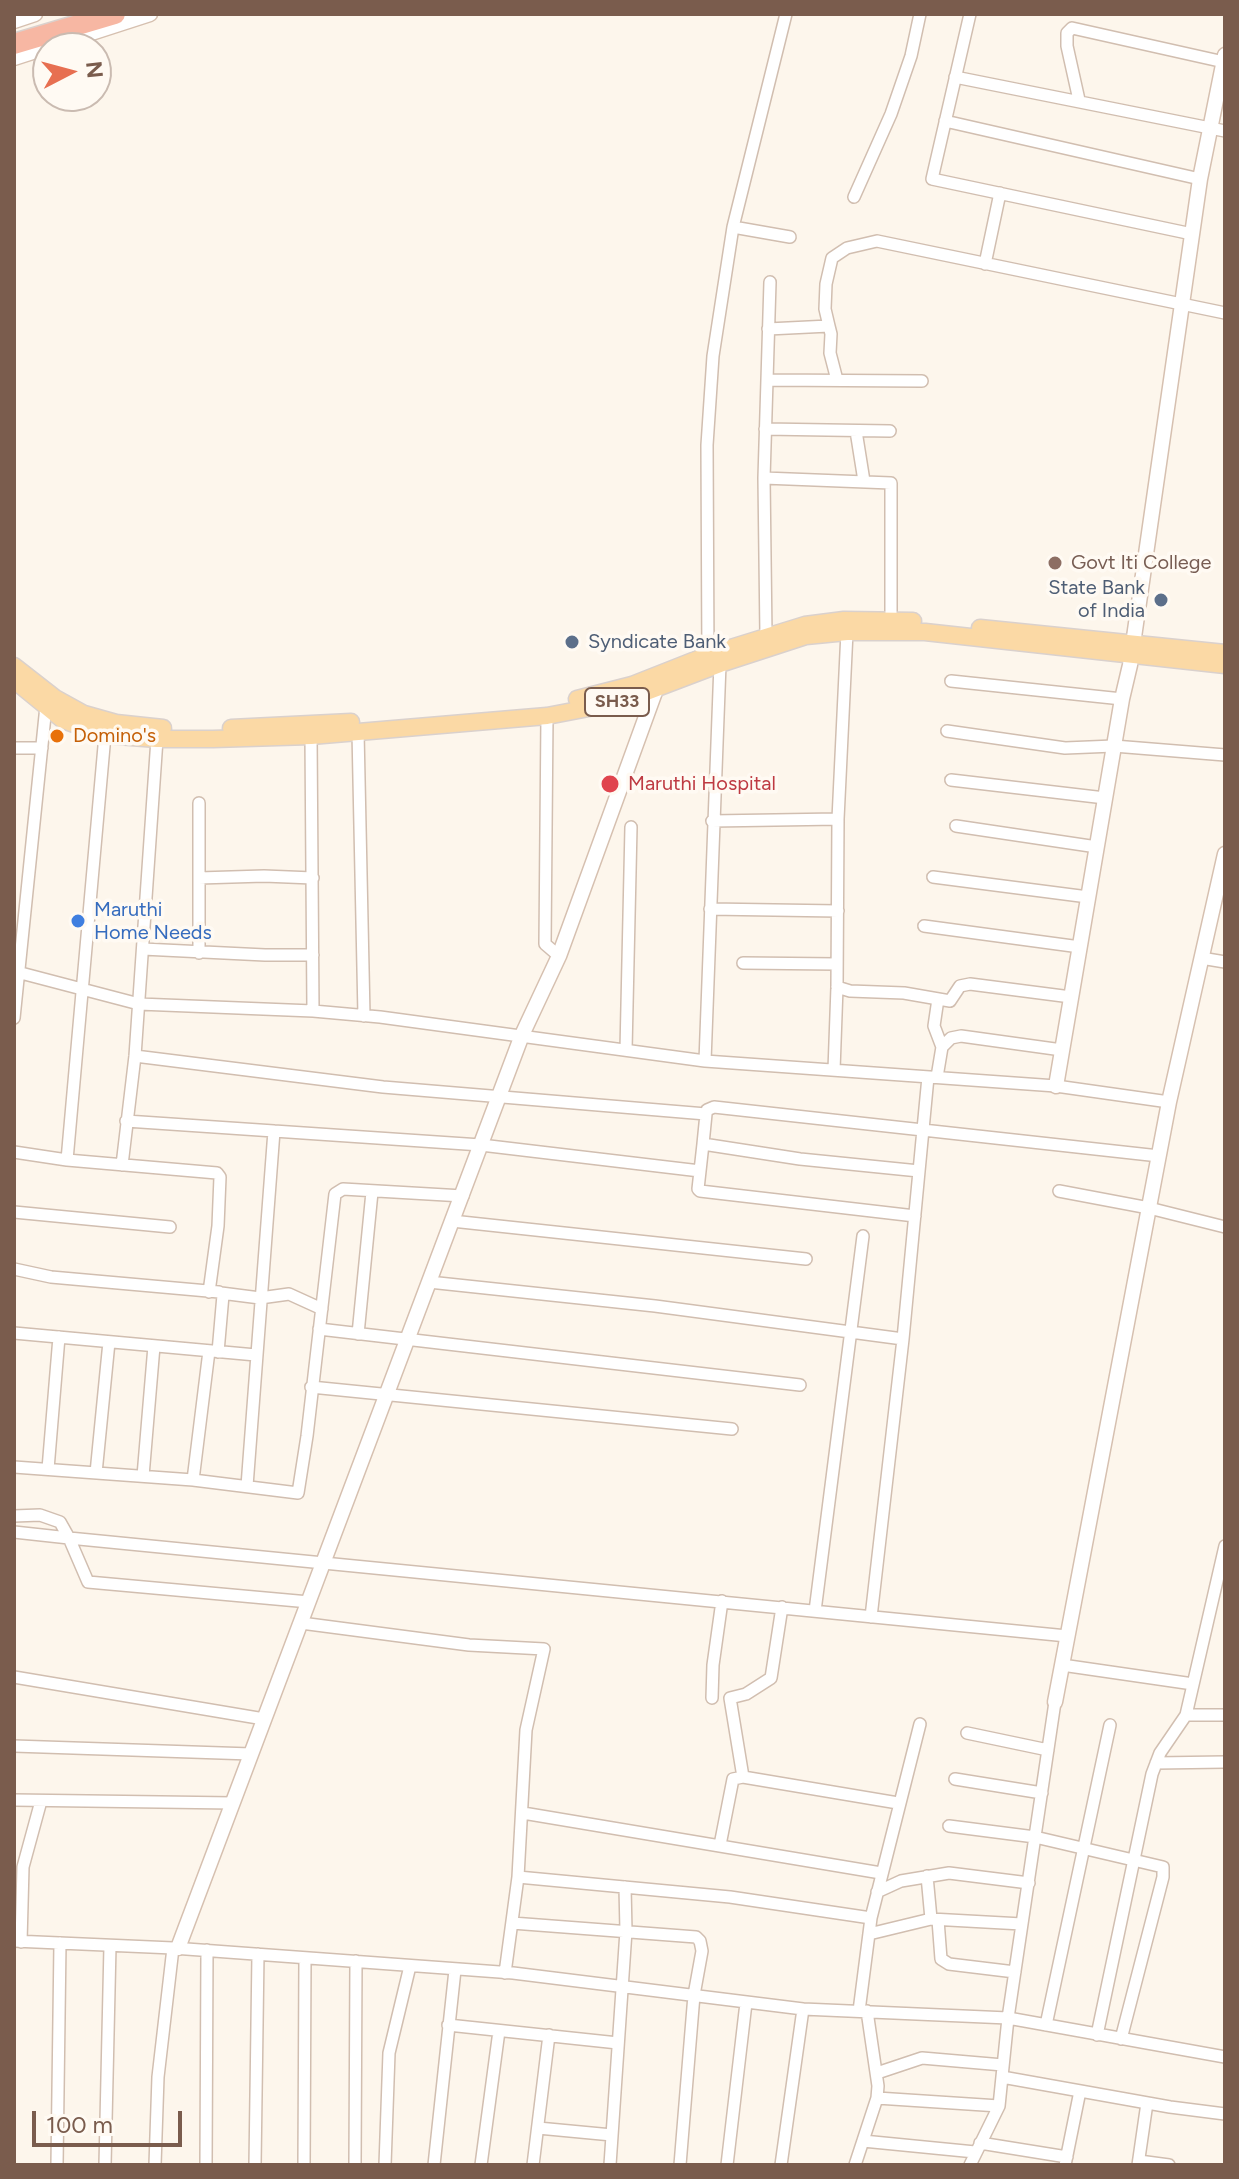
<!DOCTYPE html>
<style>
body{margin:0}
#map{position:relative;width:1239px;height:2179px;overflow:hidden;background:#fdf6ec;font-family:Figtree,sans-serif}
canvas{display:block}
.frame{position:absolute;inset:0;border:16px solid #7a5c4d;pointer-events:none}
.north{position:absolute;left:32px;top:32px;width:80px;height:80px;box-sizing:border-box;background:#fffaf3;border:2px solid #cabbb1;border-radius:50%;rotate:84deg;font-size:22px;font-weight:700;line-height:32px;text-align:center;color:#7a5c4d}
.north::after{content:'';display:block;margin:auto;width:28px;height:36px;background:#e76f51;clip-path:polygon(50% 0,100% 100%,50% 72%,0 100%)}
.scale{position:absolute;left:32px;top:2111px;width:150px;height:36px;box-sizing:border-box;border:4px solid #7a5c4d;border-top:0;padding-left:10px;font-size:24px;line-height:28px;white-space:nowrap;color:#7a5c4d;-webkit-text-stroke:6px #fffaf3;paint-order:stroke}
</style>
<div id="map">
<canvas width="1239" height="2179"></canvas>
<div class="frame"></div>
<div class="north">N</div>
<div class="scale">100 m</div>
</div>
<script>
const ctx = document.querySelector('canvas').getContext('2d');
ctx.lineJoin = 'round';
const shape = rows => new Path2D(rows.map(r => 'M' + r).join(''));
function trace(path, color, width, dash) { ctx.strokeStyle = color; ctx.lineWidth = width; ctx.lineCap = dash ? 'butt' : 'round'; ctx.setLineDash(dash || []); ctx.stroke(path); }
function write(font, color, halo, rows, align = 'center') {
  ctx.font = font + ' Figtree,sans-serif'; ctx.lineWidth = 7; ctx.setLineDash([]); ctx.textBaseline = 'middle'; ctx.strokeStyle = halo; ctx.fillStyle = color; for (const [text, x, y, turn = 0] of rows) {
    ctx.save(); ctx.translate(x, y); ctx.rotate((+turn || 0) * Math.PI / 180); ctx.textAlign = isNaN(turn) ? turn : align; if (halo) ctx.strokeText(text, 0, 0); ctx.fillText(text, 0, 0); ctx.restore();
  }
}
const street = shape([
 [786,14,733,227,790,237],
 [970,14,932,179,1192,234],
 [955,77,1225,131],
 [1079,100,1067,46,1067,33,1072,28,1224,62],
 [945,121,1200,179],
 [854,197,891,114,911,56,920,14],
 [985,264,1000,193],
 [829,326,831,334,830,353,837,380],
 [768,329,829,326,825,309,826,284,832,258,847,248,877,241,1225,313],
 [767,380,922,381],
 [765,429,890,431],
 [856,431,864,481],
 [764,478,891,483,891,619],
 [766,636,764,478,770,282],
 [708,660,707,445,713,356,733,227],
 [951,681,1122,699],
 [547,716,545,944,559,956],
 [947,731,1065,748,1114,746,1225,755],
 [358,732,364,1016],
 [311,736,313,1011],
 [14,748,42,748],
 [951,780,1105,798],
 [712,821,838,819],
 [956,826,1097,847],
 [933,877,1088,897],
 [199,878,264,876,313,878],
 [710,909,838,911],
 [924,926,1080,947],
 [143,949,265,955,313,955],
 [199,953,199,803],
 [1201,958,1225,962],
 [743,963,836,964],
 [17,972,139,1004,313,1011,380,1017,705,1061,1056,1086,1169,1102],
 [837,987,850,991,904,993,950,1001,960,986,970,984,1071,997],
 [938,999,934,1026,942,1047],
 [14,1018,46,706],
 [626,1050,631,827],
 [135,1056,383,1087,706,1114,703,1144,800,1159,919,1171],
 [705,1061,720,664],
 [834,1070,837,987,838,819,847,632],
 [937,1077,942,1047,951,1038,961,1036,1062,1050],
 [706,1114,707,1110,714,1107,1159,1156],
 [126,1121,481,1145,700,1171,698,1189,700,1191,915,1216],
 [14,1152,67,1160,217,1173,220,1177,218,1226,209,1292],
 [67,1160,105,735],
 [122,1165,135,1056,157,739],
 [700,1171,703,1144],
 [1059,1191,1149,1208,1225,1227],
 [14,1212,170,1227],
 [452,1221,806,1259],
 [14,1269,51,1277,219,1292,223,1295,218,1352],
 [429,1282,655,1306,903,1339],
 [221,1293,260,1298,289,1294,322,1309],
 [319,1329,800,1385],
 [14,1333,256,1355],
 [358,1334,372,1192],
 [311,1387,732,1429],
 [14,1467,193,1480,298,1493,307,1436,335,1194,343,1189,463,1196],
 [48,1469,59,1337],
 [96,1473,109,1342],
 [143,1476,154,1346],
 [193,1480,209,1351],
 [247,1486,274,1131],
 [14,1516,40,1515,60,1522,69,1538,1067,1636],
 [14,1532,69,1538,88,1582,309,1602],
 [815,1611,863,1236],
 [871,1617,903,1339,928,1077],
 [301,1623,469,1645,544,1649,526,1730,518,1877,505,1973],
 [1062,1665,1193,1684],
 [14,1677,264,1719],
 [712,1698,713,1665,722,1601],
 [1186,1715,1225,1715],
 [967,1733,1048,1750],
 [14,1746,251,1754],
 [1156,1763,1225,1762],
 [743,1777,730,1698,746,1694,771,1678,782,1607],
 [955,1779,1042,1793],
 [14,1800,233,1803],
 [523,1813,881,1873],
 [949,1826,1035,1837,1163,1867,1163,1877,1121,2039],
 [720,1845,733,1779,743,1777,898,1803],
 [927,1876,931,1919],
 [518,1877,730,1897,871,1918,859,2011],
 [877,1892,901,1881,949,1873,1029,1883],
 [871,1918,920,1724],
 [938,1920,941,1959,949,1964,1015,1972],
 [512,1923,696,1937,700,1941,702,1951,694,1995,680,2165],
 [869,1934,931,1919,1022,1924],
 [14,1941,173,1948,513,1973,803,2009,1008,2018,1225,2057],
 [21,1942,23,1867,41,1801],
 [448,2025,618,2043],
 [1046,2025,1110,1725],
 [1097,2035,1152,1774,1160,1753,1186,1715,1225,1546],
 [877,2073,922,2058,1003,2065],
 [1002,2077,1170,2107,1225,2114],
 [877,2098,999,2106],
 [538,2128,612,2135],
 [863,2141,975,2152],
 [980,2143,1067,2157],
 [1139,2161,1169,2165],
 [57,2165,60,1943],
 [105,2165,110,1946],
 [155,2165,158,2077,173,1948],
 [206,2165,207,1950],
 [255,2165,258,1954],
 [304,2165,305,1958],
 [355,2165,356,1961],
 [385,2165,389,2053,410,1966],
 [434,2165,455,1970],
 [481,2165,499,2031],
 [533,2165,549,2035],
 [610,2165,626,1931,625,1887],
 [727,2165,746,2003],
 [781,2165,803,2009],
 [855,2165,877,2098,878,2086,867,2011],
 [970,2165,999,2106,1008,2018,1055,1702],
 [1065,2165,1080,2091],
 [1138,2165,1147,2103]
]);
const secondary = shape([
 [14,21,35,14],
 [14,58,150,14],
 [1056,1086,1122,699,1130,665,1200,179,1225,55],
 [1055,1702,1169,1102,1225,854],
 [178,1948,522,1035,559,956,659,681]
]);
const primary = shape([
 [980,628,1225,653],
 [14,666,55,698,84,714,116,723,163,728],
 [14,680,63,720,105,735,157,739,213,739,311,736,547,716,620,702,720,664,806,636,847,632,925,632,1225,665],
 [577,699,632,685,708,655,805,625,844,620,913,621],
 [231,728,351,722]
]);
const highway = shape([
 [14,44,115,14]
]);
const markers = [
 [1055,563,8,"#8d6e63"],
 [1161,600,8,"#5c6f8a"],
 [572,642,8,"#5c6f8a"],
 [57,736,8,"#e8710a"],
 [610,784,10,"#e0444e"],
 [78,921,8,"#3f7fe0"]
];
const shields = [
 [617,702,64]
];
const shieldNames = [
 ["SH33",617,702]
];
const educationNames = [
 ["Govt Iti College",1071,563]
];
const serviceNames = [
 ["State Bank",1145,588],
 ["of India",1145,611],
 ["Syndicate Bank",588,642,"left"]
];
const foodNames = [
 ["Domino's",73,736]
];
const healthNames = [
 ["Maruthi Hospital",628,784]
];
const shopNames = [
 ["Maruthi",94,910],
 ["Home Needs",94,933]
];
trace(street, '#d1beb0', 14);
trace(secondary, '#d6c0b0', 17);
trace(primary, '#dad1cd', 19);
trace(highway, '#dad1cd', 23);
trace(street, '#fff', 11);
trace(secondary, '#fff', 14);
trace(primary, '#fbd9a5', 16);
trace(highway, '#f7b7a3', 20);
for (const [x, y, r, color] of markers) { const dot = new Path2D(); dot.arc(x, y, r, 0, 2 * Math.PI); ctx.fillStyle = color; ctx.fill(dot); trace(dot, '#fffaf3', 3); }
for (const [x, y, w] of shields) { const box = new Path2D(); box.roundRect(x - w / 2, y - 14, w, 28, 6); ctx.fillStyle = '#fffaf3'; ctx.fill(box); trace(box, '#7a5c4d', 2); }
write('bold 18px', '#7a5c4d', null, shieldNames);
write('20px', '#785e54', '#fffaf3', educationNames, 'left');
write('20px', '#4e5e75', '#fffaf3', serviceNames, 'right');
write('20px', '#c56008', '#fffaf3', foodNames, 'left');
write('20px', '#be3a42', '#fffaf3', healthNames, 'left');
write('20px', '#366cbe', '#fffaf3', shopNames, 'left');
</script>
